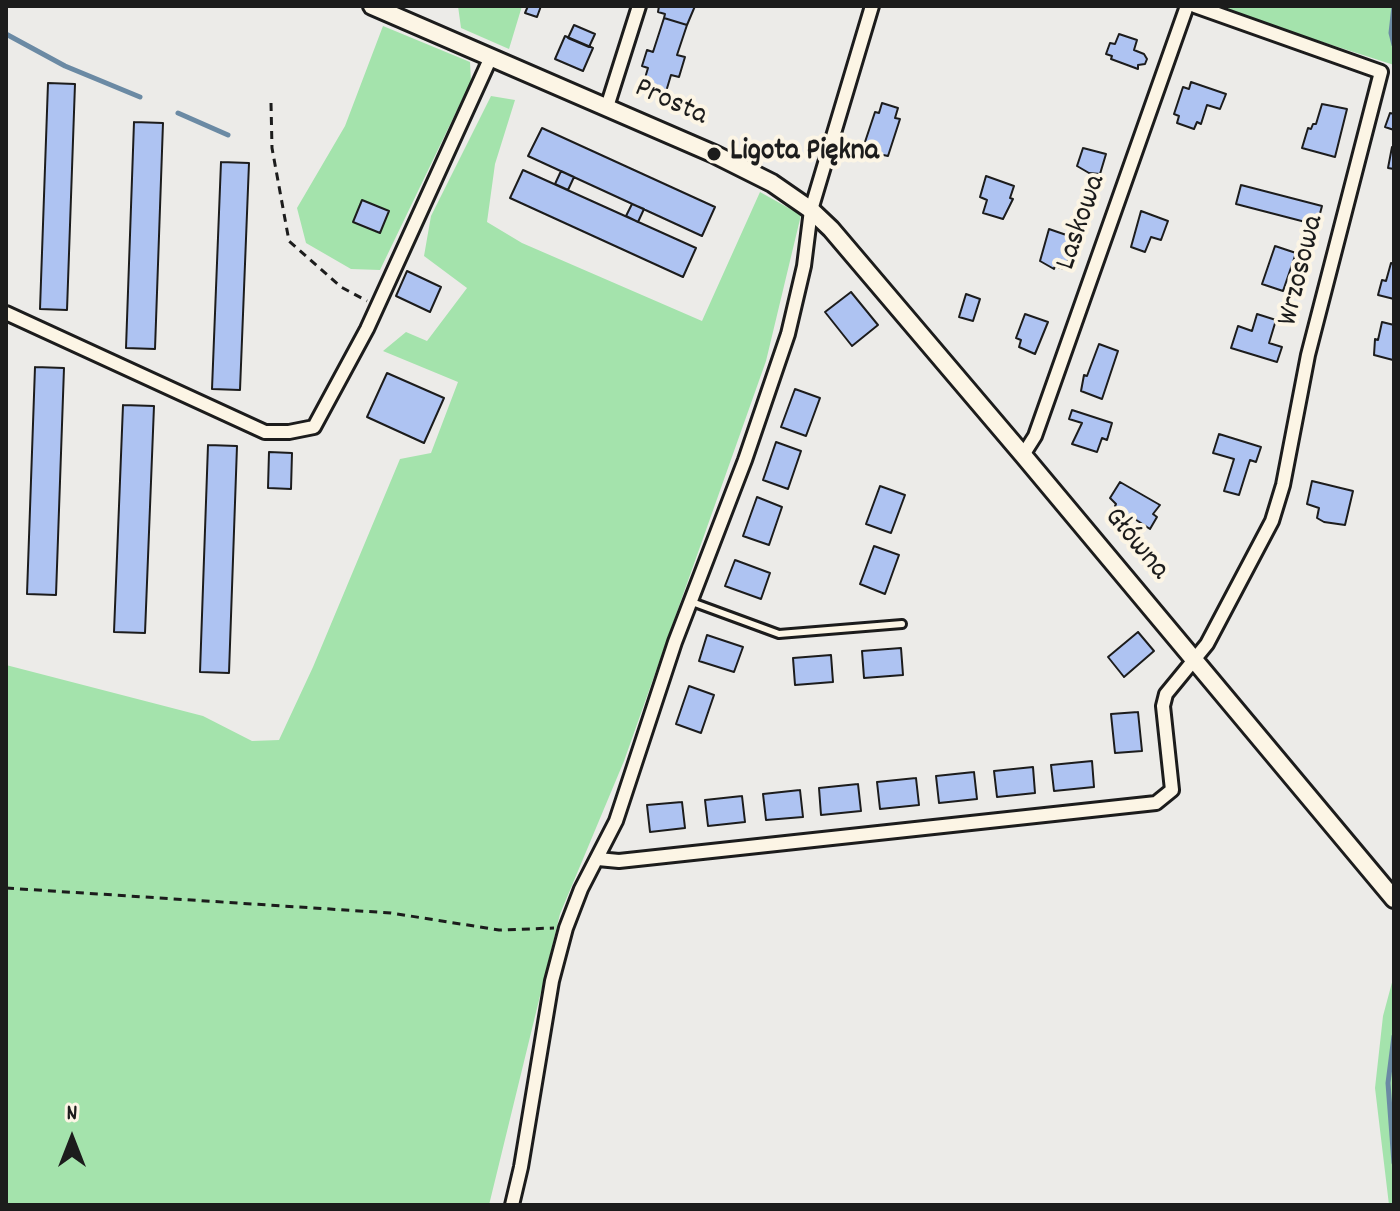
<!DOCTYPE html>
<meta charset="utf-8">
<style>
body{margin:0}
#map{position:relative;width:1400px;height:1211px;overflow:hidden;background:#ecebe8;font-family:Dekko,sans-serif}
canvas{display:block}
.frame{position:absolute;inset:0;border:8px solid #1c1c1c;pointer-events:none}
.north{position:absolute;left:32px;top:1099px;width:80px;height:80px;-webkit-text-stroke:6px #fcf5e5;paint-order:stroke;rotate:0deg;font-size:22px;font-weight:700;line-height:32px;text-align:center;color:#1c1c1c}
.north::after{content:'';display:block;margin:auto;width:28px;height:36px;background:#1c1c1c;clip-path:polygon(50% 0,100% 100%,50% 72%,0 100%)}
</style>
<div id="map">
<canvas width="1400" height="1211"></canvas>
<div class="frame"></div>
<div class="north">N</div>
</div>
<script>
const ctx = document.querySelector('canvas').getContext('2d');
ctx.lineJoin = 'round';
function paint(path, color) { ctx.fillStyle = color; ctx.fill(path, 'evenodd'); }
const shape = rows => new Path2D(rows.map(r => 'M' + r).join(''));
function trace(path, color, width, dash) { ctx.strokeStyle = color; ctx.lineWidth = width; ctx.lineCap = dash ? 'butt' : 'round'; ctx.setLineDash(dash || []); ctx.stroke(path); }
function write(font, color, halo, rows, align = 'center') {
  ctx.font = font + ' Dekko,sans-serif'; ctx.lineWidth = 8; ctx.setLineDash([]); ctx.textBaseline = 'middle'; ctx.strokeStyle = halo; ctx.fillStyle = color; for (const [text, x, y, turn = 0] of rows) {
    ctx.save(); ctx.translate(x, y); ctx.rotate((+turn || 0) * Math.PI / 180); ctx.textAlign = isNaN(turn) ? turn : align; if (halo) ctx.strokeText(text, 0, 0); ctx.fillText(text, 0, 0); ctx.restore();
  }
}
const green = shape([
 [458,6,522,6,509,49,461,28],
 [1210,6,1394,6,1394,65],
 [383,26,470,62,471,81,380,270,351,269,306,243,297,208,345,126],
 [491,96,515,100,495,164,487,222,522,243,702,321,760,192,801,215,766,361,624,761,560,914,489,1205,6,1205,6,665,203,716,252,741,279,740,313,667,400,459,431,453,458,382,383,351,406,332,427,341,467,288,424,256,431,216],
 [1394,975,1394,1205,1389,1205,1375,1088,1383,1016]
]);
const stream = shape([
 [1394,6,1391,33,1394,45],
 [6,34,65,66,140,97],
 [178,113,228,135],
 [1394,1036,1388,1083,1394,1163]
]);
const building = shape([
 [528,6,541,6,537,17,525,13,528,6],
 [659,6,695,6,687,25,664,18,665,14,658,12,659,6],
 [664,18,687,25,677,55,685,57,679,77,671,75,665,95,642,88,648,68,642,66,647,50,653,52,664,18],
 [574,25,595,34,589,47,568,38,574,25],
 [1119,34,1137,40,1134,50,1144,54,1147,59,1145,64,1138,65,1138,69,1111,59,1112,56,1106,54,1110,43,1115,44,1119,34],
 [565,36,593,48,583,71,555,59,565,36],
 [1191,82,1226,94,1220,109,1207,105,1201,124,1197,122,1194,129,1177,123,1179,116,1174,114,1183,87,1189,89,1191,82],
 [48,83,75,84,67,310,40,309,48,83],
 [882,103,898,108,895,118,900,119,888,156,869,152,870,150,863,148,875,112,879,113,882,103],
 [1322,104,1347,109,1335,157,1302,148,1308,128,1311,129,1313,124,1316,124,1322,104],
 [1390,113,1394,114,1394,130,1385,127,1390,113],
 [134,122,163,123,155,349,126,348,134,122],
 [542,128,715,207,702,236,528,156,542,128],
 [1392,147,1394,148,1394,169,1388,168,1392,147],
 [1083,148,1106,154,1100,174,1089,173,1077,166,1083,148],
 [221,162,249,163,240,390,212,389,221,162],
 [523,170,696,248,683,277,510,198,523,170],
 [561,171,574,177,568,190,555,184,561,171],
 [986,176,1014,186,1010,198,1013,199,1003,219,983,213,987,200,980,197,986,176],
 [1241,185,1322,206,1317,225,1236,204,1241,185],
 [362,200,389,211,380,233,353,222,362,200],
 [632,204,644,209,638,222,626,216,632,204],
 [1141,211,1168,221,1161,240,1151,237,1145,252,1131,247,1141,211],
 [1049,229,1075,238,1073,250,1064,269,1055,266,1054,269,1040,261,1049,229],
 [1275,246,1296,253,1283,291,1262,284,1275,246],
 [1391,263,1394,264,1394,299,1378,295,1382,280,1386,281,1391,263],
 [407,271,441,287,430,312,396,296,407,271],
 [851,292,878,325,852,346,825,312,851,292],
 [966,294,980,299,973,321,959,317,966,294],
 [1025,314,1048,322,1035,354,1019,347,1021,340,1016,338,1025,314],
 [1257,314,1276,320,1269,343,1282,347,1277,362,1231,348,1238,326,1252,331,1257,314],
 [1382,322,1394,325,1393,360,1374,355,1375,339,1378,340,1382,322],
 [1099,344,1118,351,1102,399,1081,391,1084,375,1087,376,1099,344],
 [35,367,64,368,56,595,27,594,35,367],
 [387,373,444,398,424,443,367,417,387,373],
 [795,389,820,398,806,436,781,427,795,389],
 [123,405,154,406,145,633,114,632,123,405],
 [1072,410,1112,423,1107,440,1102,438,1097,452,1072,444,1082,423,1069,419,1072,410],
 [1219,434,1261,447,1256,462,1250,460,1239,495,1224,491,1234,459,1213,453,1219,434],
 [776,442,801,451,788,489,763,480,776,442],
 [208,445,237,446,229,673,200,672,208,445],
 [269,452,292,453,291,489,268,488,269,452],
 [1312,481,1353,491,1345,525,1324,522,1317,518,1319,508,1307,504,1312,481],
 [1120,482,1160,505,1153,514,1157,517,1150,529,1115,506,1116,504,1110,498,1120,482],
 [880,486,905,495,891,533,866,524,880,486],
 [757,497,782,507,769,545,743,536,757,497],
 [874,546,899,555,885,594,860,584,874,546],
 [735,560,770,573,761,599,725,586,735,560],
 [1138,632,1154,651,1124,677,1108,657,1138,632],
 [707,635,743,647,734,672,699,661,707,635],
 [901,648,903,675,864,678,862,651,901,648],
 [831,655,833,682,795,685,793,658,831,655],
 [689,686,714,695,701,733,676,724,689,686],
 [1138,712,1142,751,1115,753,1111,714,1138,712],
 [1092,761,1094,787,1054,791,1051,765,1092,761],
 [1033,767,1035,793,997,797,994,771,1033,767],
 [974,772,977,799,939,803,936,776,974,772],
 [916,778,919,805,880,809,877,782,916,778],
 [858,784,861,811,821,815,819,788,858,784],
 [800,790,803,817,766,820,763,794,800,790],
 [742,796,745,822,708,826,705,800,742,796],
 [682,802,685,828,650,832,647,805,682,802]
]);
const path = shape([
 [271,103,272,148,289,241,341,287,367,301],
 [6,888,391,913,499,930,554,928]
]);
const service = shape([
 [692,602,779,634,902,624]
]);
const minor = shape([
 [607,107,639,6],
 [6,313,265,432,289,432,314,427,367,329,491,57],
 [1023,455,1035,436,1187,6],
 [598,859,619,861,1156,803,1172,790,1163,706,1166,694,1207,644,1272,521,1283,485,1308,355,1381,72,1195,6],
 [512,1205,521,1167,552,981,566,928,581,889,616,821,675,642,745,460,788,334,804,266,811,210,872,6]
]);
const tertiary = shape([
 [372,6,714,154,772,183,811,210,831,229,1023,455,1394,899]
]);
const markers = [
 [714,154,8,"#1c1c1c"]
];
const streetNames = [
 ["Prosta",670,104,24],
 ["Laskowa",1083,223,-71],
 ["Wrzosowa",1303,271,-76],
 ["Główna",1135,545,50]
];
const poiNames = [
 ["Ligota Piękna",730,154]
];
paint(green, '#a4e3ac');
trace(stream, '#6b8aa4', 5);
paint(building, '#aec3f2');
trace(building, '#1c1c1c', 2);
trace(service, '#1c1c1c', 12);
trace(minor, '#1c1c1c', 18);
trace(tertiary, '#1c1c1c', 22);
trace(path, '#1c1c1c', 3, [8, 6]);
trace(service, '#fcf5e5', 6);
trace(minor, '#fcf5e5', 12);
trace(tertiary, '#fcf5e5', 16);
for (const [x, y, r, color] of markers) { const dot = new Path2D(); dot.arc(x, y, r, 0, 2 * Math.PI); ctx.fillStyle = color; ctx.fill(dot); trace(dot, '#fcf5e5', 3); }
write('30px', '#1c1c1c', '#fcf5e5', streetNames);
write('bold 30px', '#1c1c1c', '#fcf5e5', poiNames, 'left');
</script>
